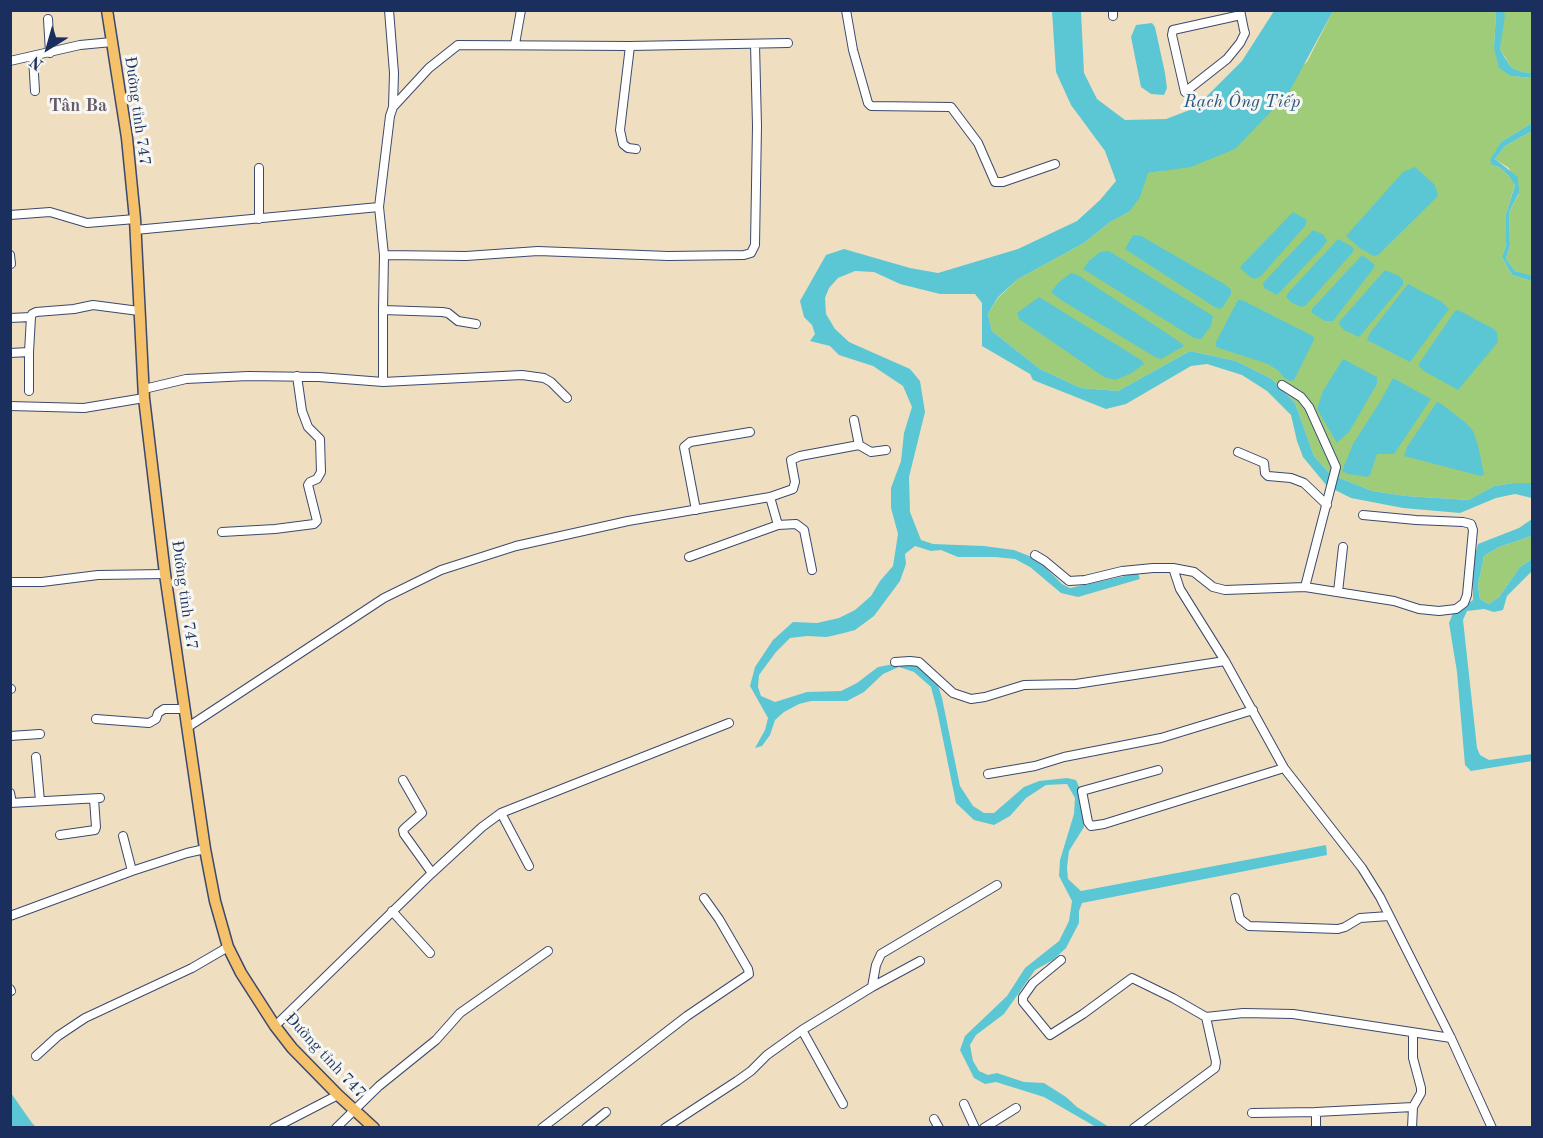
<!DOCTYPE html>
<meta charset="utf-8">
<style>
body{margin:0}
#map{position:relative;width:1543px;height:1138px;overflow:hidden;background:#efdfc0;font-family:"Old Standard TT",serif}
canvas{display:block}
.frame{position:absolute;inset:0;border:12px solid #1b2f5e;pointer-events:none}
.north{position:absolute;left:18px;top:18px;width:60px;height:60px;-webkit-text-stroke:4px #f6f6f2;paint-order:stroke;rotate:217deg;font-size:16px;font-weight:700;line-height:24px;text-align:center;color:#1b2f5e}
.north::after{content:'';display:block;margin:auto;width:21px;height:27px;background:#1b2f5e;clip-path:polygon(50% 0,100% 100%,50% 72%,0 100%)}
</style>
<div id="map">
<canvas width="1543" height="1138"></canvas>
<div class="frame"></div>
<div class="north">N</div>
</div>
<script>
const ctx = document.querySelector('canvas').getContext('2d');
ctx.lineJoin = 'round';
function paint(path, color) { ctx.fillStyle = color; ctx.fill(path, 'evenodd'); }
const shape = rows => new Path2D(rows.map(r => 'M' + r).join(''));
function trace(path, color, width, dash) { ctx.strokeStyle = color; ctx.lineWidth = width; ctx.lineCap = dash ? 'butt' : 'round'; ctx.setLineDash(dash || []); ctx.stroke(path); }
function write(font, color, halo, rows, align = 'center') {
  ctx.font = font + ' "Old Standard TT",serif'; ctx.lineWidth = 6; ctx.setLineDash([]); ctx.textBaseline = 'middle'; ctx.strokeStyle = halo; ctx.fillStyle = color; for (const [text, x, y, turn = 0] of rows) {
    ctx.save(); ctx.translate(x, y); ctx.rotate((+turn || 0) * Math.PI / 180); ctx.textAlign = isNaN(turn) ? turn : align; if (halo) ctx.strokeText(text, 0, 0); ctx.fillText(text, 0, 0); ctx.restore();
  }
}
const green = shape([
 [1333,11,1496,11,1494,48,1511,76,1532,78,1532,123,1501,142,1492,165,1499,167,1509,176,1515,184,1506,214,1506,245,1502,257,1512,275,1532,281,1532,483,1514,483,1494,486,1470,500,1406,496,1372,491,1330,474,1314,456,1295,403,1272,379,1236,361,1190,351,1118,391,1081,388,1040,369,992,331,988,314,998,298,1018,279,1084,243,1110,222,1129,212,1147,173,1162,171,1307,62],
 [1503,11,1532,11,1532,73,1522,72,1512,68,1500,49],
 [1532,131,1532,276,1529,276,1515,271,1506,259,1510,245,1509,212,1519,194,1509,168,1495,159,1505,146],
 [1532,536,1532,559,1520,567,1499,597,1489,604,1480,599,1478,585,1484,556,1499,547]
]);
const water = shape([
 [1052,11,1081,11,1084,73,1097,99,1125,120,1166,119,1195,108,1242,61,1274,11,1333,11,1288,94,1235,149,1191,167,1148,173,1140,197,1129,212,1110,222,1084,243,1018,279,998,297,988,314,992,331,1040,369,1081,388,1118,391,1190,351,1236,361,1272,379,1295,403,1314,456,1330,474,1372,491,1406,496,1469,500,1494,486,1514,483,1532,483,1532,498,1515,494,1496,498,1460,513,1403,508,1351,498,1327,486,1303,457,1297,441,1291,415,1267,391,1242,375,1207,364,1191,366,1126,404,1106,409,1033,380,1030,374,982,346,982,303,975,294,940,294,900,284,874,272,855,271,838,278,829,288,825,298,826,314,835,329,849,342,910,369,920,381,925,412,909,477,910,512,921,540,933,544,984,546,1014,550,1037,559,1062,584,1070,588,1138,573,1140,579,1078,597,1061,593,1030,567,1015,559,995,557,958,557,941,550,931,551,915,546,905,554,906,564,900,581,874,616,855,630,844,633,827,637,807,636,790,638,776,652,759,675,758,687,761,696,775,702,807,692,841,691,857,683,878,667,899,663,919,665,937,682,942,698,960,786,973,806,984,813,994,813,1024,787,1039,781,1067,778,1076,780,1080,789,1084,827,1069,851,1067,867,1068,879,1081,891,1326,845,1327,855,1082,903,1079,911,1079,923,1066,948,1053,960,1035,970,1004,1014,976,1035,970,1045,973,1061,979,1071,988,1075,997,1073,1024,1082,1044,1083,1066,1097,1077,1107,1109,1127,1096,1127,1044,1097,996,1082,985,1084,974,1078,960,1050,965,1036,1007,996,1025,968,1059,941,1069,921,1072,901,1059,876,1060,860,1074,814,1075,798,1067,784,1046,785,1026,798,1010,816,994,825,974,820,956,803,937,710,931,687,914,672,899,667,883,674,864,692,847,701,811,701,799,704,784,712,775,720,770,735,762,746,755,748,765,730,768,718,750,686,755,667,773,640,793,622,817,623,839,618,855,610,871,596,880,581,893,566,898,534,891,508,891,488,901,461,904,433,912,407,903,386,873,366,839,355,830,346,810,341,815,334,812,325,804,317,800,301,826,255,844,249,910,268,938,273,1018,249,1077,221,1100,200,1116,181,1105,151,1071,105,1056,72],
 [1496,11,1503,11,1505,15,1500,49,1505,58,1512,68,1522,72,1532,73,1532,78,1511,76,1499,68,1494,48],
 [1152,23,1155,27,1165,73,1167,88,1164,95,1151,94,1141,87,1131,37,1136,25],
 [1532,123,1532,131,1505,146,1495,159,1518,177,1519,193,1509,212,1510,245,1506,259,1515,271,1532,276,1532,281,1512,275,1502,257,1506,245,1506,214,1515,185,1509,176,1499,167,1492,165,1490,160,1501,142],
 [1415,167,1435,185,1438,196,1378,255,1374,256,1361,249,1346,236,1403,172],
 [1293,212,1307,220,1305,226,1261,276,1255,279,1250,277,1240,268,1241,266],
 [1313,230,1324,235,1327,241,1320,250,1277,295,1264,288,1263,283],
 [1133,235,1141,236,1226,285,1231,290,1231,294,1223,307,1219,309,1213,306,1125,249],
 [1338,239,1351,246,1354,249,1353,252,1306,305,1302,307,1292,303,1286,297,1288,293],
 [1109,251,1213,316,1211,326,1201,339,1194,338,1083,269,1089,261,1100,252],
 [1362,255,1375,265,1373,269,1333,321,1325,321,1312,313,1312,309],
 [1385,270,1399,276,1403,280,1403,285,1359,337,1344,330,1339,324,1340,321],
 [1071,273,1078,275,1180,342,1184,346,1161,359,1155,357,1061,300,1051,292,1059,282],
 [1408,284,1442,302,1449,309,1410,362,1367,340,1370,333],
 [1039,297,1141,360,1144,364,1130,374,1115,380,1104,377,1019,319,1017,313],
 [1238,300,1242,300,1313,336,1314,340,1294,380,1290,381,1284,378,1279,371,1268,364,1216,347,1216,342],
 [1458,310,1494,329,1497,333,1498,342,1458,390,1424,371,1418,365,1455,311],
 [1343,359,1377,377,1377,384,1349,432,1337,443,1317,409,1323,391],
 [1393,378,1431,399,1394,454,1377,454,1370,475,1367,477,1348,474,1342,471,1353,444,1380,402],
 [1437,402,1440,403,1465,422,1473,431,1478,445,1484,474,1481,476,1404,456,1407,447],
 [1532,519,1532,536,1499,547,1484,556,1478,585,1480,599,1489,604,1499,597,1520,567,1532,559,1532,571,1507,596,1503,610,1494,612,1484,609,1467,611,1463,620,1477,748,1480,755,1489,760,1532,754,1532,761,1471,771,1465,765,1457,672,1449,623,1453,613,1473,600,1473,563,1478,544,1519,528],
 [11,1093,32,1123,36,1127,11,1127]
]);
const minor = shape([
 [846,10,853,50,868,103,871,106,951,107,978,143,995,182,1003,182,1055,164],
 [1113,10,1113,16],
 [1240,10,1244,30,1245,33,1240,43,1227,59,1185,92,1172,35,1173,30,1241,15],
 [48,19,50,53],
 [515,44,521,10],
 [630,46,620,130,623,144,628,148,636,149],
 [33,57,35,91],
 [10,61,80,45,112,42],
 [393,107,429,68,458,45,630,46,788,43],
 [259,168,259,219],
 [379,207,390,116,393,107,394,73,389,10],
 [10,215,50,212,87,223,135,219],
 [135,230,379,207,384,255,466,256,538,251,668,256,744,255,751,253,755,245,757,126,755,44],
 [10,255,11,264],
 [384,255,383,310,442,312,448,313,458,321,476,324],
 [383,310,383,382],
 [10,318,31,317],
 [10,353,29,352,31,317,32,314,36,312,74,309,93,305,139,311],
 [1282,385,1301,397,1309,407,1336,467,1305,587],
 [144,389,186,379,248,376,319,377,383,382,522,375,544,378,551,382,567,398],
 [29,391,29,352],
 [10,406,84,408,144,398],
 [859,445,871,452,886,450],
 [1238,452,1264,463,1265,473,1268,476,1291,478,1304,483,1327,505],
 [770,497,778,525,796,524,804,530,812,570],
 [696,510,684,447,690,442,750,432],
 [222,532,275,529,314,524,317,521,308,485,310,482,317,479,321,472,320,439,308,427,302,411,297,376],
 [1035,555,1045,561,1069,581,1085,580,1122,571,1153,568,1173,568,1194,572,1213,587,1225,590,1305,587,1394,601,1419,609,1439,611,1456,609,1464,603,1467,595,1473,530,1471,524,1463,522,1416,520,1363,515],
 [689,557,778,525],
 [1173,568,1180,589,1225,661,1284,768,1362,868,1380,897,1451,1038,1492,1128],
 [10,582,42,582,98,575,165,574],
 [1338,592,1343,547],
 [895,662,910,661,919,662,953,693,971,699,985,697,1024,685,1076,684,1225,661],
 [10,689,11,689],
 [96,719,149,723,156,719,158,713,164,709,185,709],
 [188,727,384,598,441,570,516,546,628,521,770,497,793,489,795,482,791,460,800,456,859,445,854,420],
 [10,736,40,734],
 [36,757,40,801],
 [1158,770,1082,791,1088,822,1091,826,1104,824,1284,768],
 [988,774,1035,766,1064,757,1161,738,1253,710],
 [403,780,422,813,405,828,403,830,404,834,432,873],
 [10,793,12,803],
 [10,803,100,798],
 [501,813,529,866],
 [60,835,95,830,96,827,94,799],
 [123,836,132,871],
 [1235,898,1240,919,1249,926,1338,929,1345,927,1360,918,1389,916],
 [392,911,430,953],
 [10,916,132,871,187,853,205,849],
 [1061,960,1033,983,1023,997,1023,1002,1050,1035,1083,1014,1132,978,1173,998,1206,1017,1243,1013,1293,1014,1451,1038],
 [872,987,920,961],
 [10,989,11,991],
 [275,1026,432,873,482,827,501,813,729,723],
 [802,1030,843,1104],
 [1413,1033,1413,1058,1421,1088,1421,1093,1413,1107],
 [36,1056,58,1036,85,1018,192,968,228,947],
 [964,1104,975,1128],
 [1252,1113,1316,1112],
 [934,1119,939,1128],
 [274,1128,338,1095],
 [336,1128,379,1086,436,1040,460,1013,548,951],
 [542,1128,687,1016,749,974,748,969,719,919,704,898],
 [586,1128,606,1112],
 [665,1128,737,1081,751,1071,767,1055,802,1030,872,987,876,965,881,954,997,885],
 [984,1128,1016,1108],
 [1134,1128,1215,1068,1216,1062,1206,1017],
 [1316,1128,1316,1112,1413,1107,1412,1128]
]);
const major = shape([
 [107,10,127,138,135,219,144,398,165,574,205,849,215,901,228,947,241,973,275,1026,292,1048,338,1095,374,1128]
]);
const streetNames = [
 ["Đường tỉnh 747",137,111,82],
 ["Đường tỉnh 747",184,595,82],
 ["Đường tỉnh 747",325,1056,47]
];
const waterNames = [
 ["Rạch Ông Tiếp",1242,102]
];
const neighbourhoodNames = [
 ["Tân Ba",78,106]
];
paint(green, '#9fcc79');
paint(water, '#5bc7d4');
trace(minor, '#3b496d', 10);
trace(major, '#3b496d', 13);
trace(minor, '#fff', 8);
trace(major, '#f5c16b', 10);
write('16px', '#1b2f5e', '#f6f6f2', streetNames);
write('italic 18px', '#2b557c', '#f6f6f2', waterNames);
write('bold 18px', '#665968', '#f6f6f2', neighbourhoodNames);
</script>
